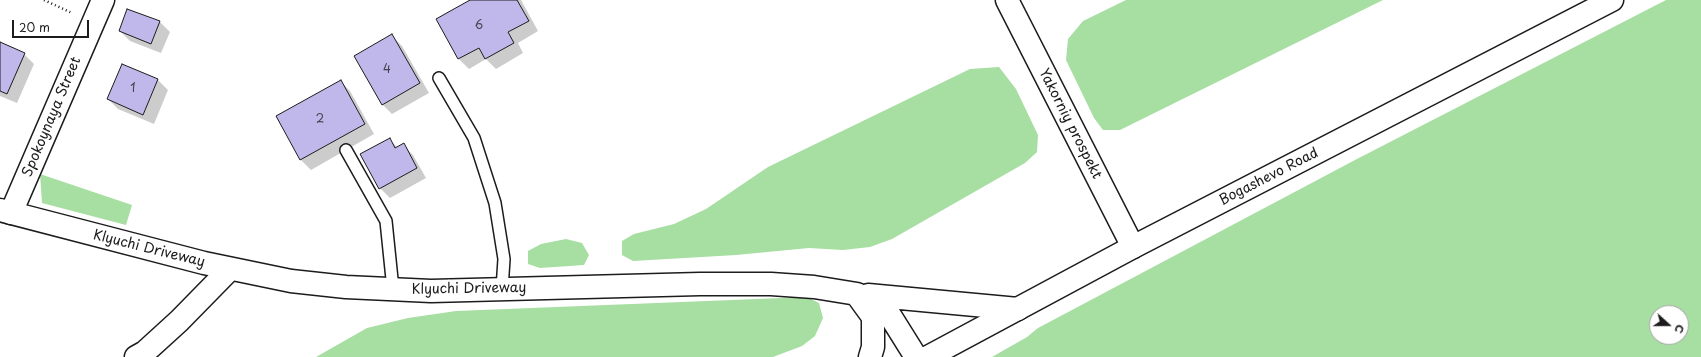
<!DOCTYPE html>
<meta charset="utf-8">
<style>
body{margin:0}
#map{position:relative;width:1701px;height:357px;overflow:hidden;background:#fff;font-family:"Playpen Sans",sans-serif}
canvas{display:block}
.north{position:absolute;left:1649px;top:305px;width:40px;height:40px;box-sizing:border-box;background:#fff;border:1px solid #a4a4a4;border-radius:50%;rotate:111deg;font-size:11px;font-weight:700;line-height:16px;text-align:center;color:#1c1c1c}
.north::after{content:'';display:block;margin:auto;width:14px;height:18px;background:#1c1c1c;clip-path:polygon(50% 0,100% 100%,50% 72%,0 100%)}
.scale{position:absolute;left:12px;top:20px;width:77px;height:18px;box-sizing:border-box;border:2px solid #1c1c1c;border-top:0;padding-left:5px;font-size:12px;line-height:14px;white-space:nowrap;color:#1c1c1c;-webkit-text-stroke:3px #fff;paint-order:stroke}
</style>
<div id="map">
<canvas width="1701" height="357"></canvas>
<div class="north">С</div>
<div class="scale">20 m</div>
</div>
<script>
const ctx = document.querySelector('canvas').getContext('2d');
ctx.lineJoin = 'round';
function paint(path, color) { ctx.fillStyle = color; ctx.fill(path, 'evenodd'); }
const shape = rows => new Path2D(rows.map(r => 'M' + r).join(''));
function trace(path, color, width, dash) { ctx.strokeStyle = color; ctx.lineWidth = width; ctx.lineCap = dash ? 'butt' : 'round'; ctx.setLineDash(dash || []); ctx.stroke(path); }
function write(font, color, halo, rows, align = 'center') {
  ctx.font = font + ' "Playpen Sans",sans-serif'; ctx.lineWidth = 4; ctx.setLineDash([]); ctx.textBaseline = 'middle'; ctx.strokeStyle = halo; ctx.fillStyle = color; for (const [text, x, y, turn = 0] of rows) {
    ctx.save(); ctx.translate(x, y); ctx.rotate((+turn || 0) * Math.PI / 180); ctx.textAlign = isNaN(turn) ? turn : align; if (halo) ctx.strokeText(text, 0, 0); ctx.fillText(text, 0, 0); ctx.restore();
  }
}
const green = shape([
 [1126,0,1383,0,1120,130,1103,130,1094,118,1066,60,1068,39,1083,21],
 [1666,0,1701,0,1701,357,992,357,1027,337,1038,328,1355,160],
 [1657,313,1681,313,1681,337,1657,337],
 [999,67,1016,89,1038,135,1037,152,1025,163,892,239,870,247,843,250,809,248,736,255,633,261,622,255,622,241,634,234,674,224,706,209,768,167,970,69],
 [40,174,132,205,126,225,42,203],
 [566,239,582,243,589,255,584,265,540,268,528,264,528,251,541,244],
 [807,297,819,303,823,318,815,336,802,346,773,357,316,357,367,328,408,318,456,311]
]);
const shadow = shape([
 [472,0,521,0,538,31,518,43,523,53,496,69,486,59,469,69,459,59,437,19],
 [128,10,160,22,170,32,161,53,130,41,120,31],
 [392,36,402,46,429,93,392,114,382,104],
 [0,43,24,54,34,64,17,103,0,96],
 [122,65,158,80,168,90,154,124,118,109,108,99],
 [340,81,350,91,374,134,311,170,301,160,277,117],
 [389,139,398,148,403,145,413,155,426,178,390,198,380,188]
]);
const building = shape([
 [470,0,517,0,529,21,508,32,514,43,485,59,479,48,458,59,436,19,470,0],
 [127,9,160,21,151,44,119,31,127,9],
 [392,34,420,83,382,105,354,56,392,34],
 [0,42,25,53,7,94,0,91,0,42],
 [122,64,158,79,143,115,107,99,122,64],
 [341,80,365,124,300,160,276,116,341,80],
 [390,138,395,148,404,143,417,168,379,189,360,154,390,138]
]);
const path = shape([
 [44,0,72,13]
]);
const service = shape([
 [439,78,474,138,495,203,504,259,502,289],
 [346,150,386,221,393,289]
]);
const minor = shape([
 [1007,0,1133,247],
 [11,213,103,0],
 [136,357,145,352,179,321,230,269]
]);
const tertiary = shape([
 [0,210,204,263,291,281,346,287,431,291,700,284,771,284,814,287,857,294,886,309,916,357],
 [857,295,873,317,873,347,870,357],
 [868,295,1018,309]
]);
const primary = shape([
 [928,357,1133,247,1612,0]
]);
const numberNames = [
 ["6",479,26],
 ["4",387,70],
 ["1",133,89],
 ["2",320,120]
];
const streetNames = [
 ["Spokoynaya Street",52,117,-67],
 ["Yakorniy prospekt",1070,124,63],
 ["Bogashevo Road",1269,177,-27],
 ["Klyuchi Driveway",149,249,14],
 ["Klyuchi Driveway",469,289,-1]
];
paint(green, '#a7dea2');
paint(shadow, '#0003');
paint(building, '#c0b8ea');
trace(building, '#1c1c1c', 1);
trace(service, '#1c1c1c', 14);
trace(minor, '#1c1c1c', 25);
trace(tertiary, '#1c1c1c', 25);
trace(primary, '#1c1c1c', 25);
trace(path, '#1c1c1c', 2.5, [1, 3]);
trace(service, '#fff', 11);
trace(minor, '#fff', 22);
trace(tertiary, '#fff', 22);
trace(primary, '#fff', 22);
write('12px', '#454350', null, numberNames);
write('14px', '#1c1c1c', '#fff', streetNames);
</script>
